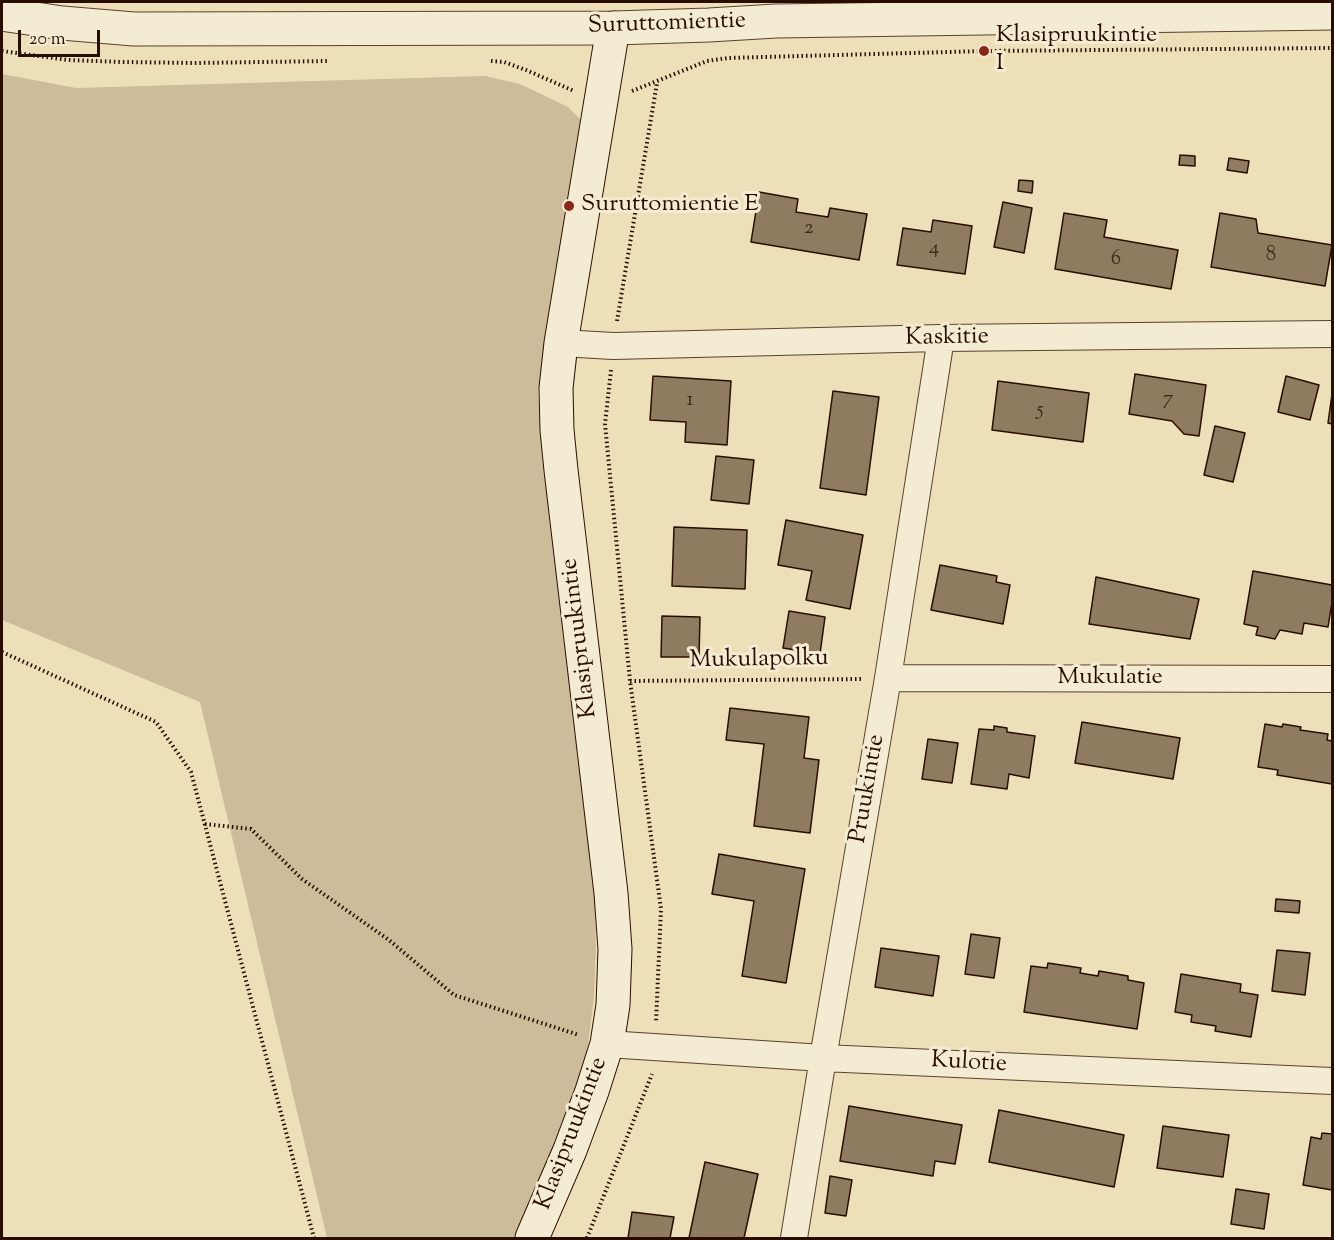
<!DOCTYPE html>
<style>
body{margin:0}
#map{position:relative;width:1334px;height:1240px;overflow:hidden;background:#ede0b9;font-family:"Sorts Mill Goudy",serif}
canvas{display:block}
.frame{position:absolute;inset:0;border:3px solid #290e00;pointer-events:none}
.scale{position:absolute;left:18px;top:30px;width:82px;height:27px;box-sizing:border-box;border:3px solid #290e00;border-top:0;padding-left:8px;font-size:18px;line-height:21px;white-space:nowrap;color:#290e00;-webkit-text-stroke:4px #f3ebd2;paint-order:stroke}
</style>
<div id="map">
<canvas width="1334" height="1240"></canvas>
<div class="frame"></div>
<div class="scale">20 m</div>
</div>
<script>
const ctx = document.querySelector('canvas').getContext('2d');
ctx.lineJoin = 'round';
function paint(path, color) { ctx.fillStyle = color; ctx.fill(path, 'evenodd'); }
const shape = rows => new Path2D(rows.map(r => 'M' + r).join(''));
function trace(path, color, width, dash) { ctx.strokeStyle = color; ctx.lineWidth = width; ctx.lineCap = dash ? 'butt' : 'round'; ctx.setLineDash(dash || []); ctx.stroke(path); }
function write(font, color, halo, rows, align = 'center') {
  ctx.font = font + ' "Sorts Mill Goudy",serif'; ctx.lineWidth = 6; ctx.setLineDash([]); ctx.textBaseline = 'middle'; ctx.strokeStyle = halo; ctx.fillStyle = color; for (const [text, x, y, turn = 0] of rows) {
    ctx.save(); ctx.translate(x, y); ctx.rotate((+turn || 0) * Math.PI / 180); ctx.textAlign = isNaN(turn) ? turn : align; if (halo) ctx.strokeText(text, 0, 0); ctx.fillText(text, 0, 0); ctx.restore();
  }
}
const green = shape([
 [2,74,76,88,485,76,520,84,568,107,581,120,538,389,540,429,595,897,596,949,594,997,587,1053,571,1105,516,1238,327,1238,200,702,2,620]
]);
const building = shape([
 [1180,155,1195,156,1195,166,1179,165,1180,155],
 [1229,158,1249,161,1247,173,1227,170,1229,158],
 [1019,180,1033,181,1032,193,1018,191,1019,180],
 [759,192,798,199,796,212,828,217,830,208,867,214,859,260,751,242,759,192],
 [1003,202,1032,208,1024,253,994,247,1003,202],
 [1064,213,1107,220,1104,237,1178,250,1171,289,1055,269,1064,213],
 [1220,213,1256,219,1258,233,1332,245,1325,286,1211,267,1220,213],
 [933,220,972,226,965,274,897,265,903,228,931,232,933,220],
 [1135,374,1206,385,1199,436,1184,434,1172,421,1129,414,1135,374],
 [653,376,731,381,727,445,685,442,686,422,650,420,653,376],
 [1286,376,1319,385,1310,420,1278,412,1286,376],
 [998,381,1089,393,1083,442,992,430,998,381],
 [833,391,879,397,866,495,820,488,833,391],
 [1332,394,1332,424,1328,423,1332,394],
 [1215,426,1245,433,1233,482,1204,475,1215,426],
 [716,456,754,460,749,504,711,500,716,456],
 [786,520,863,535,850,609,806,600,812,571,778,565,786,520],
 [674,527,747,530,745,589,672,586,674,527],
 [940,565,997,576,996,582,1010,585,1003,624,931,610,940,565],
 [1253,571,1332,585,1332,602,1328,627,1304,623,1302,634,1280,630,1275,639,1256,635,1258,627,1244,624,1253,571],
 [1096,577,1199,599,1190,639,1089,624,1096,577],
 [789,611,825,617,820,654,783,648,789,611],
 [662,616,700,617,699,657,661,657,662,616],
 [730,708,809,717,804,758,819,760,810,833,754,826,764,744,726,740,730,708],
 [1082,722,1180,738,1173,779,1075,763,1082,722],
 [1265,724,1282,727,1283,724,1301,727,1300,730,1328,734,1327,740,1332,741,1332,784,1277,775,1278,770,1258,767,1265,724],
 [994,726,1007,728,1007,732,1035,736,1029,778,1009,774,1007,789,971,784,979,729,994,730,994,726],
 [928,739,958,743,952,783,922,779,928,739],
 [719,854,805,869,786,983,742,976,754,901,712,894,719,854],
 [1276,899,1300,901,1299,913,1275,911,1276,899],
 [971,934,1000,938,994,978,965,974,971,934],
 [881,948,939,956,933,996,875,987,881,948],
 [1277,950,1310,953,1305,995,1272,991,1277,950],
 [1048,963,1081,968,1080,973,1098,976,1099,971,1128,976,1128,980,1144,983,1137,1029,1024,1012,1031,966,1047,968,1048,963],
 [1181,974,1241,984,1240,992,1258,995,1251,1037,1215,1031,1216,1026,1191,1022,1192,1015,1175,1012,1181,974],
 [849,1106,962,1125,955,1164,935,1161,933,1176,840,1161,849,1106],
 [999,1110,1124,1135,1114,1187,989,1162,999,1110],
 [1163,1126,1229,1135,1223,1177,1157,1168,1163,1126],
 [1322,1133,1332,1134,1332,1190,1303,1185,1311,1137,1321,1139,1322,1133],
 [705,1162,758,1174,744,1238,689,1238,705,1162],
 [830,1176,852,1180,846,1216,825,1213,830,1176],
 [1236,1189,1269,1194,1264,1229,1231,1224,1236,1189],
 [632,1212,674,1217,670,1238,628,1238,632,1212]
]);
const path = shape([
 [2,51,68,60,123,62,195,63,328,61],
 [491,61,504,62,526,70,574,91],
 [632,91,707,61,728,58,984,51,1332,48],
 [617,321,657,83],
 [611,370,605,424,630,681,661,909,656,1022],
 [2,652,156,722,191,772,314,1238],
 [630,681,863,679],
 [205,824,251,829,302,879,389,940,454,995,579,1035],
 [587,1238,652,1074]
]);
const minor = shape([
 [561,343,613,346,941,338,1332,334],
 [888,678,1332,679],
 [607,1044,823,1058,1332,1081],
 [794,1238,823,1058,888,678,941,338]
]);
const tertiary = shape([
 [2,14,62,23,134,29,613,28,709,25,776,21,1332,13]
]);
const secondary = shape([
 [532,1238,570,1150,592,1091,607,1044,613,1005,615,949,611,893,561,470,557,430,556,388,561,343,613,28]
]);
const markers = [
 [984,51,6,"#8f2418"],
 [569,206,6,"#8f2418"]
];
const numberNames = [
 ["2",809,229],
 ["4",934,249],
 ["8",1271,256],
 ["6",1116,260],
 ["7",1168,400],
 ["1",690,401],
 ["5",1040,411]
];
const streetNames = [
 ["Suruttomientie",667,25,-2],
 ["Kaskitie",947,339,-1],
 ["Klasipruukintie",581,638,-97],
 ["Mukulapolku",759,661,-1],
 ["Mukulatie",1110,679],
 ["Pruukintie",869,789,-80],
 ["Kulotie",969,1064,3],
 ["Klasipruukintie",573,1134,-69]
];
const poiNames = [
 ["Klasipruukintie",996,37],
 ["I",996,65],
 ["Suruttomientie E",581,206]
];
paint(green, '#ccbc9a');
paint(building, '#8f7b60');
trace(building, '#290e00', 1.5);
trace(minor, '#5a422e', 28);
trace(tertiary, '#5a422e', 35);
trace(secondary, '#290e00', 35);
trace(path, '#290e00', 4, [1.5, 3]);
trace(minor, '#f3ebd2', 26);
trace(tertiary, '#f3ebd2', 33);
trace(secondary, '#f3ebd2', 33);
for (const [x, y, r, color] of markers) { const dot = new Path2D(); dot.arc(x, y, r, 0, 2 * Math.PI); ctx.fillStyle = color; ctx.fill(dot); trace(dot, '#f3ebd2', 2); }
write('21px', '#422918', null, numberNames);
write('24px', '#290e00', '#f3ebd2', streetNames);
write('24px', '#290e00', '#f3ebd2', poiNames, 'left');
</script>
